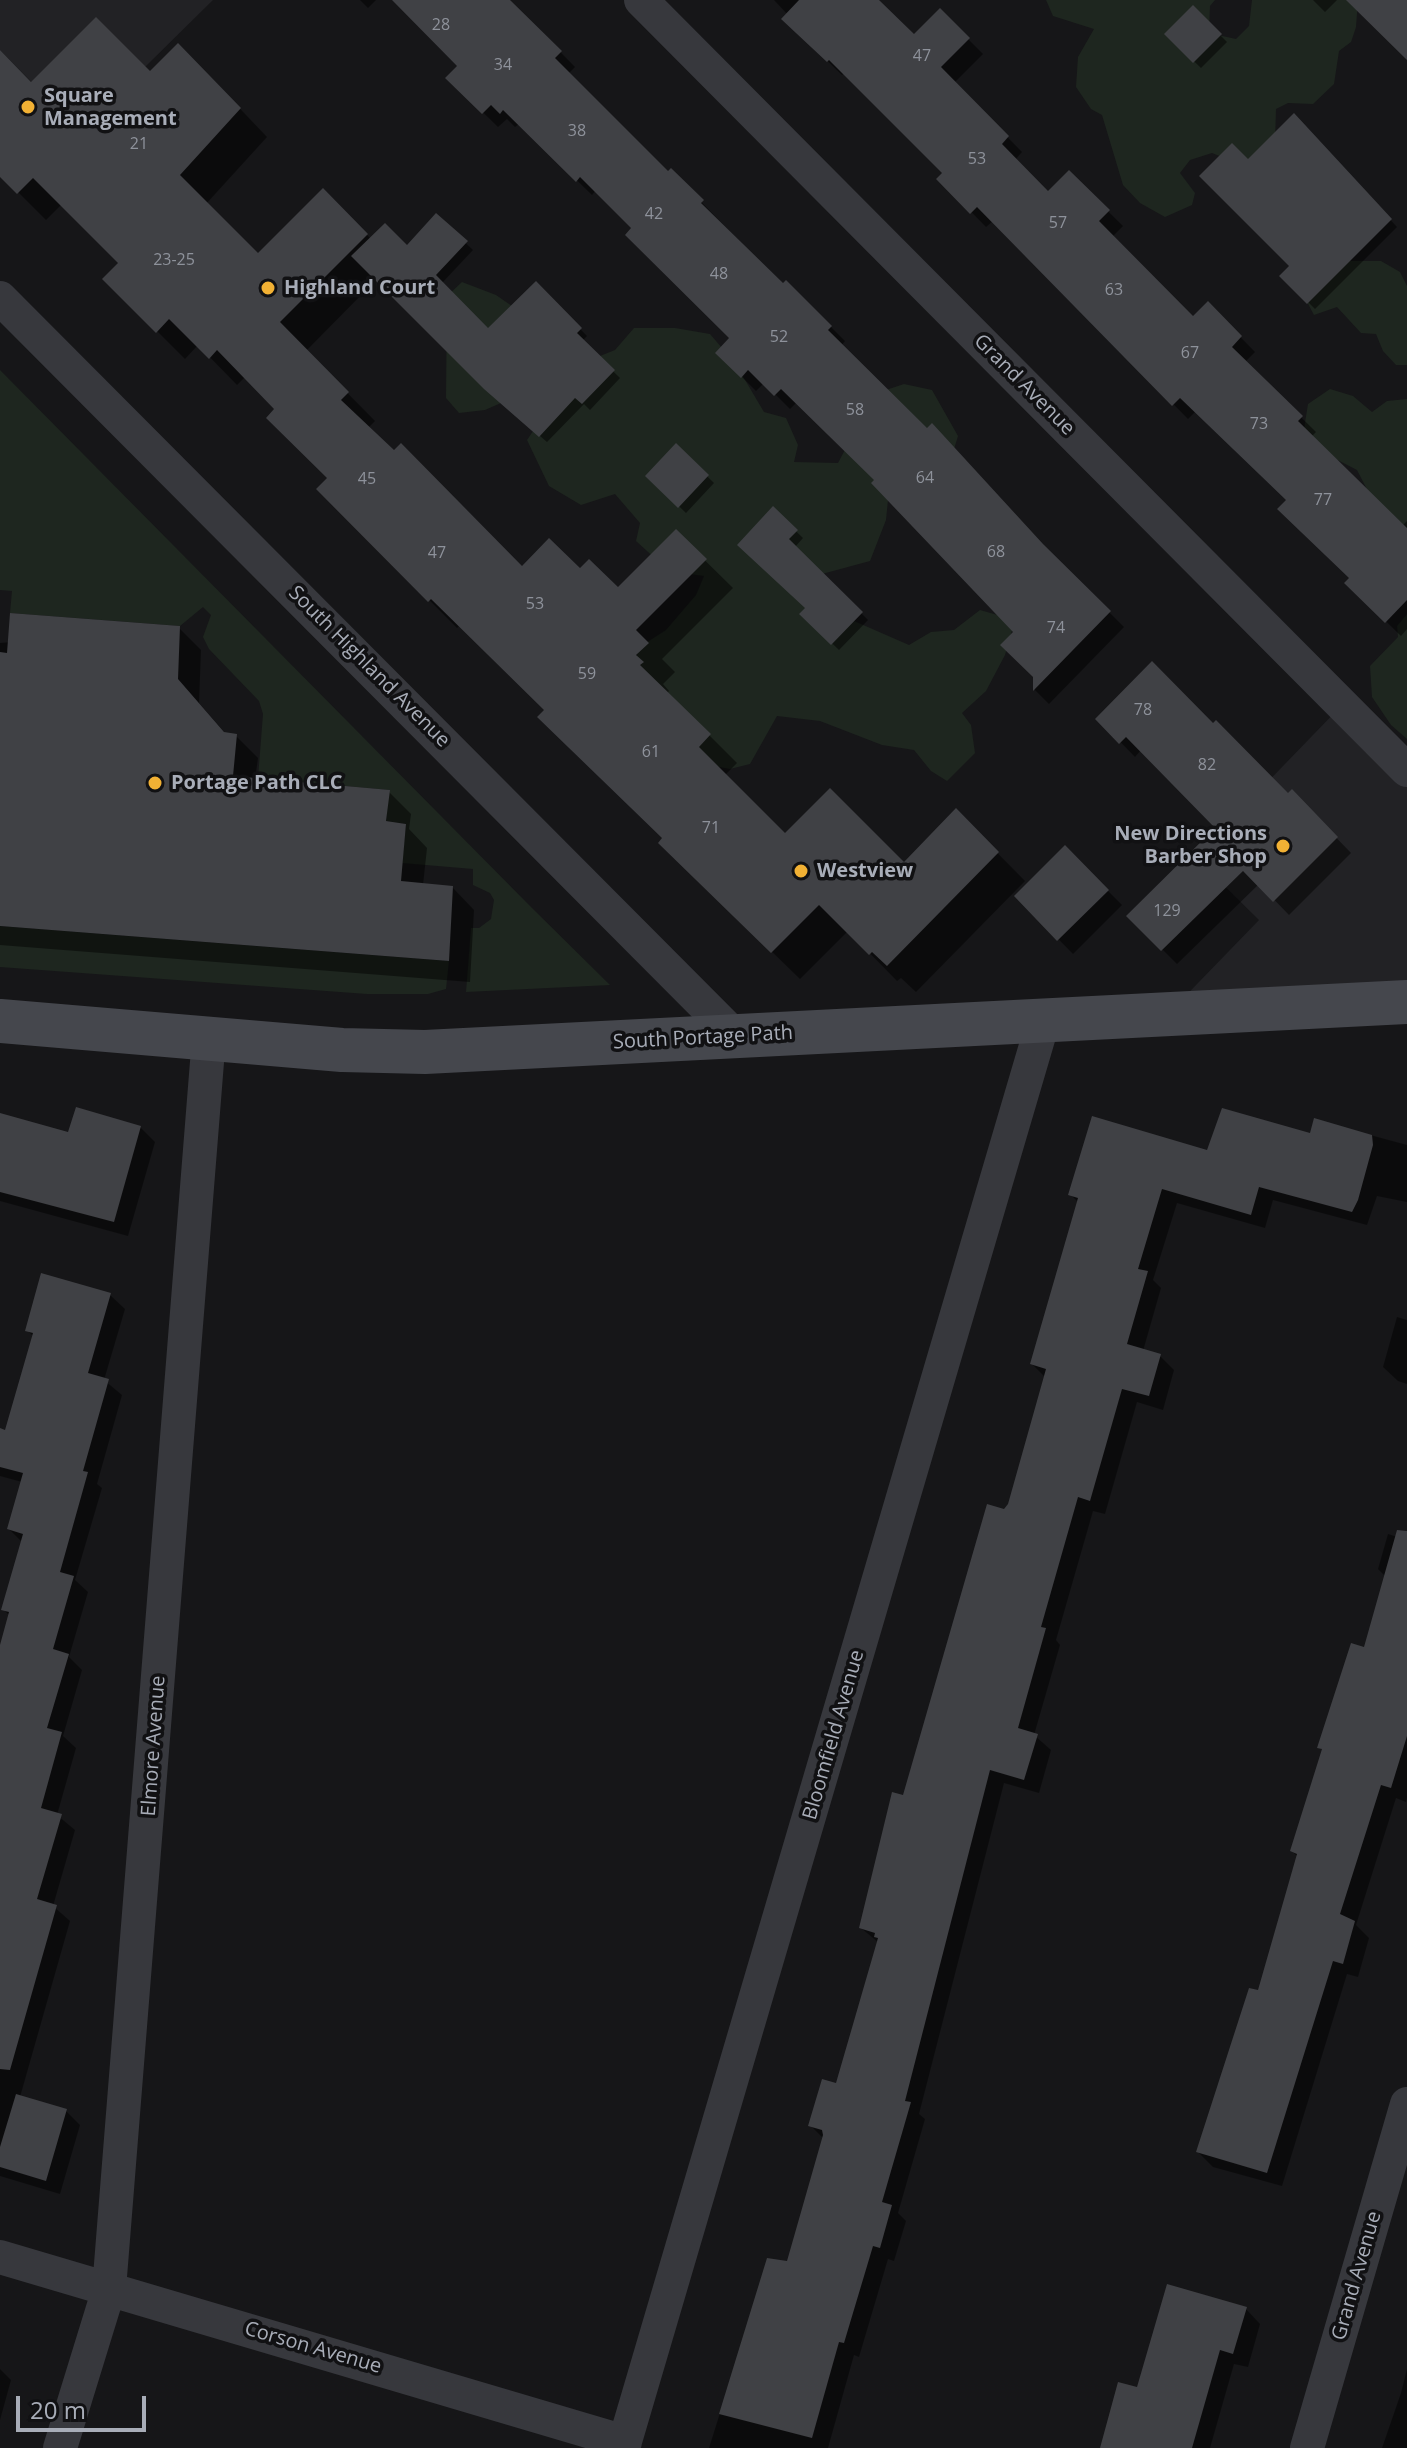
<!DOCTYPE html>
<style>
body{margin:0}
#map{position:relative;width:1407px;height:2448px;overflow:hidden;background:#161618;font-family:"Open Sans",sans-serif}
canvas{display:block}
.scale{position:absolute;left:16px;top:2396px;width:130px;height:36px;box-sizing:border-box;border:4px solid #a8adb8;border-top:0;padding-left:10px;font-size:24px;line-height:28px;white-space:nowrap;color:#a8adb8;-webkit-text-stroke:6px #111113;paint-order:stroke}
</style>
<div id="map">
<canvas width="1407" height="2448"></canvas>
<div class="scale">20 m</div>
</div>
<script>
const ctx = document.querySelector('canvas').getContext('2d');
ctx.lineJoin = 'round';
function paint(path, color) { ctx.fillStyle = color; ctx.fill(path, 'evenodd'); }
const shape = rows => new Path2D(rows.map(r => 'M' + r).join(''));
function trace(path, color, width, dash) { ctx.strokeStyle = color; ctx.lineWidth = width; ctx.lineCap = dash ? 'butt' : 'round'; ctx.setLineDash(dash || []); ctx.stroke(path); }
function write(font, color, halo, rows, align = 'center') {
  ctx.font = font + ' "Open Sans",sans-serif'; ctx.lineWidth = 7; ctx.setLineDash([]); ctx.textBaseline = 'middle'; ctx.strokeStyle = halo; ctx.fillStyle = color; for (const [text, x, y, turn = 0] of rows) {
    ctx.save(); ctx.translate(x, y); ctx.rotate((+turn || 0) * Math.PI / 180); ctx.textAlign = isNaN(turn) ? turn : align; if (halo) ctx.strokeText(text, 0, 0); ctx.fillText(text, 0, 0); ctx.restore();
  }
}
const built = shape([
 [0,0,213,0,80,131,0,50],
 [1342,705,1407,770,1407,1002,1167,1015,1259,920,1195,857]
]);
const green = shape([
 [1046,0,1215,0,1210,6,1209,33,1236,39,1249,26,1252,0,1358,0,1356,27,1351,42,1339,51,1334,84,1313,104,1288,103,1276,109,1275,142,1263,163,1237,163,1212,153,1190,160,1180,173,1195,193,1192,205,1165,217,1140,203,1123,185,1102,115,1091,109,1076,87,1078,57,1094,29,1053,16],
 [1348,261,1381,261,1400,272,1407,286,1407,365,1396,365,1383,351,1376,334,1361,333,1337,307,1314,315,1306,300],
 [462,282,496,295,590,360,615,350,634,328,675,328,710,334,735,363,764,412,786,418,798,445,794,462,838,463,874,394,904,384,932,390,958,436,948,469,889,490,886,520,870,561,822,574,845,617,909,645,931,632,954,630,980,610,1001,616,1013,627,1005,655,986,691,962,713,971,725,975,753,947,781,931,771,914,750,882,745,820,721,777,716,750,764,730,769,703,764,633,663,641,646,666,630,696,595,704,576,681,573,658,561,636,541,640,523,615,494,581,505,549,486,527,440,544,415,510,399,485,410,459,413,446,398,447,296],
 [0,370,531,907,610,985,466,992,471,928,479,928,491,919,494,900,490,893,473,885,473,869,402,863,406,824,386,821,389,790,258,778,263,714,259,701,209,649,203,637,211,615,203,607,180,626,10,613,12,591,0,590],
 [1330,389,1353,396,1372,412,1387,401,1407,399,1407,539,1373,501,1357,470,1322,452,1304,429,1308,404],
 [1407,614,1407,739,1391,725,1372,697,1370,666,1398,637,1397,626],
 [0,926,449,961,446,989,428,994,367,994,0,967]
]);
const shadow = shape([
 [360,0,376,0,368,8],
 [395,0,509,0,575,67,568,74,668,174,671,171,783,286,831,327,845,341,841,346,1124,627,1049,704,1035,690,1035,677,1016,632,876,480,797,402,790,409,764,383,756,391,718,353,732,339,634,228,596,190,592,195,519,124,515,127,507,119,498,127,448,78,460,66],
 [774,0,876,0,914,37,940,11,983,54,954,83,1022,152,1015,160,1048,194,1069,173,1123,226,1112,237,1193,319,1208,304,1255,352,1245,362,1316,432,1311,437,1402,526,1407,521,1407,629,1401,636,1347,583,1351,579,1289,500,1196,411,1188,419,993,221,986,227,939,179,945,173,845,73,842,75,784,19,788,15],
 [1313,0,1337,0,1325,12],
 [1193,8,1227,42,1201,68,1166,34],
 [0,70,31,85,150,74,206,73,267,137,206,204,258,255,323,191,371,239,407,248,436,215,473,250,442,283,488,331,536,284,587,336,582,341,620,378,590,410,584,404,547,442,494,396,377,279,306,351,375,421,368,428,522,568,581,571,618,590,676,532,733,588,662,659,675,672,663,684,669,691,667,693,737,763,725,775,785,836,904,864,956,811,1025,881,916,992,901,978,897,981,848,931,800,979,660,843,664,838,547,710,460,625,457,628,319,489,330,478,277,409,246,376,237,385,198,345,185,359,105,279,120,263,62,204,46,220,0,174],
 [1294,116,1397,227,1315,309,1282,276,1292,266,1248,161],
 [676,446,714,483,686,513,648,476],
 [773,509,803,538,795,547,868,620,839,650,802,614,808,608],
 [179,628,201,650,199,703,226,734,236,736,258,758,255,780,389,792,411,814,409,829,427,848,423,885,453,888,474,910,470,982,0,945,0,643],
 [1098,719,1288,796,1292,792,1351,853,1289,915,1259,884,1177,964,1129,916,1218,828,1141,750,1135,757],
 [1065,848,1122,905,1073,954,1016,896],
 [0,1115,70,1135,140,1127,155,1142,128,1236,0,1201],
 [1315,1120,1407,1145,1407,1202,1377,1196,1367,1225,1273,1200,1265,1228,1177,1203,1153,1280,1161,1288,1143,1351,1160,1356,1174,1370,1163,1410,1137,1402,1105,1514,1093,1511,1056,1640,1060,1645,1034,1735,1051,1750,1039,1793,1004,1783,919,2114,925,2119,898,2213,906,2221,894,2261,888,2259,859,2357,854,2355,828,2448,709,2448,768,2260,788,2263,824,2139,811,2126,838,2086,879,1943,861,1928,1010,1505,1046,1378,1032,1364,1079,1203,1071,1195,1209,1153,1311,1136],
 [110,1295,125,1309,104,1380,122,1395,97,1484,102,1488,75,1580,88,1592,69,1657,82,1670,63,1736,76,1748,57,1815,75,1830,53,1906,70,1921,20,2097,66,2111,80,2125,60,2194,0,2176,0,1652,10,1616,3,1609,22,1542,9,1529,22,1482,0,1476,0,1430,7,1432,34,1337,27,1330],
 [1397,1317,1407,1320,1407,1384,1398,1381,1383,1367],
 [1388,1534,1407,1540,1407,1798,1406,1802,1396,1798,1356,1925,1369,1938,1358,1977,1347,1974,1282,2186,1213,2167,1198,2152,1259,1993,1298,1857,1292,1851,1324,1751,1320,1747,1365,1650,1386,1577,1378,1569],
 [1246,2309,1260,2324,1248,2367,1234,2364,1210,2448,1102,2448,1138,2390],
 [0,2369,11,2380,0,2420],
 [1407,2369,1407,2448,1382,2448,1401,2393]
]);
const building = shape([
 [392,0,510,0,562,51,555,58,668,171,671,168,704,200,701,203,783,283,786,280,832,326,828,330,927,428,932,423,1043,544,1111,611,1033,691,1033,677,1000,645,1013,632,871,483,874,480,781,389,774,396,748,370,741,378,715,353,729,338,625,235,631,228,580,177,576,182,503,110,500,114,491,105,482,114,445,78,457,66],
 [799,0,879,0,914,34,940,8,970,38,941,67,1009,136,1002,144,1048,191,1069,170,1110,210,1099,221,1193,316,1208,301,1242,336,1232,347,1303,416,1298,421,1407,528,1407,600,1385,623,1344,583,1349,578,1277,509,1286,500,1180,398,1172,406,977,207,970,214,936,179,942,173,829,60,827,62,781,19],
 [1346,0,1407,0,1407,60],
 [1193,5,1222,34,1193,63,1164,34],
 [96,17,150,71,178,43,241,108,180,175,258,253,323,188,368,234,280,322,349,392,341,400,394,450,401,443,522,566,549,538,580,568,589,559,618,587,676,529,707,559,636,630,649,643,636,655,644,662,640,665,711,734,699,747,785,833,830,788,904,862,956,808,999,852,887,966,872,952,869,955,819,905,771,953,658,843,662,838,537,717,544,710,431,599,428,602,316,489,327,478,266,418,274,409,217,350,209,359,169,319,156,333,102,279,118,263,33,178,17,194,0,177,0,50,31,82],
 [1294,113,1392,219,1307,304,1279,276,1289,266,1199,176,1232,143,1248,159],
 [436,213,468,241,436,275,488,328,536,281,582,328,577,333,615,370,582,404,575,398,539,437,484,389,351,256,385,223,407,245],
 [676,443,709,475,678,508,645,476],
 [773,506,798,530,789,539,863,612,831,645,799,614,805,608,737,545],
 [10,613,180,626,178,679,224,732,237,734,233,776,390,790,386,821,406,824,401,881,453,886,449,961,0,926,0,652,7,653],
 [1152,661,1213,723,1216,720,1288,793,1292,789,1338,837,1273,902,1243,871,1161,951,1126,916,1215,828,1126,737,1119,744,1095,719],
 [1065,845,1109,890,1057,941,1014,896],
 [76,1107,141,1126,114,1222,0,1192,0,1113,68,1132],
 [1222,1108,1310,1133,1314,1118,1372,1135,1373,1145,1358,1200,1352,1212,1259,1187,1251,1215,1162,1189,1138,1269,1148,1271,1127,1344,1161,1354,1149,1396,1122,1389,1090,1501,1078,1497,1041,1627,1046,1628,1018,1728,1038,1734,1024,1780,990,1770,905,2101,911,2102,882,2202,892,2205,880,2248,873,2246,844,2343,839,2342,812,2438,719,2414,767,2258,787,2261,823,2135,822,2130,808,2126,822,2079,836,2083,878,1938,874,1937,875,1933,859,1928,892,1792,903,1795,987,1504,1004,1509,1008,1504,1046,1369,1030,1364,1078,1198,1068,1195,1092,1116,1207,1150],
 [41,1273,111,1293,88,1373,109,1379,83,1471,88,1472,60,1572,74,1576,53,1649,69,1654,47,1728,62,1732,41,1808,62,1814,37,1899,57,1905,10,2070,0,2069,0,1645,9,1612,1,1610,23,1534,7,1529,23,1473,0,1467,0,1428,5,1430,33,1333,25,1331],
 [1397,1530,1407,1531,1407,1736,1391,1788,1381,1785,1340,1914,1355,1921,1343,1964,1333,1961,1267,2173,1196,2152,1249,1988,1258,1990,1297,1854,1290,1851,1322,1749,1317,1748,1351,1643,1364,1647],
 [16,2094,67,2109,46,2181,0,2167,0,2147],
 [1167,2284,1247,2307,1233,2354,1220,2350,1192,2448,1100,2448,1118,2382,1137,2387]
]);
const street = shape([
 [641,0,1407,770],
 [0,298,736,1037],
 [0,2257,625,2442],
 [60,2448,109,2289,209,1037],
 [623,2448,1043,1022],
 [1307,2448,1407,2104]
]);
const secondary = shape([
 [0,1021,342,1050,425,1052,1407,1002]
]);
const markers = [
 [28,107,8,"#f2b134"],
 [268,288,8,"#f2b134"],
 [155,783,8,"#f2b134"],
 [1283,846,8,"#f2b134"],
 [801,871,8,"#f2b134"]
];
const numberNames = [
 ["28",441,25],
 ["47",922,56],
 ["34",503,65],
 ["38",577,131],
 ["21",139,144],
 ["53",977,159],
 ["42",654,214],
 ["57",1058,223],
 ["23-25",174,260],
 ["48",719,274],
 ["63",1114,290],
 ["52",779,337],
 ["67",1190,353],
 ["58",855,410],
 ["73",1259,424],
 ["64",925,478],
 ["45",367,479],
 ["77",1323,500],
 ["68",996,552],
 ["47",437,553],
 ["53",535,604],
 ["74",1056,628],
 ["59",587,674],
 ["78",1143,710],
 ["61",651,752],
 ["82",1207,765],
 ["71",711,828],
 ["129",1167,911]
];
const poiNames = [
 ["Square",44,96],
 ["Management",44,119],
 ["Highland Court",284,288],
 ["Portage Path CLC",171,783],
 ["New Directions",1267,834,"right"],
 ["Barber Shop",1267,857,"right"],
 ["Westview",817,871]
];
const streetNames = [
 ["Grand Avenue",1024,385,45],
 ["South Highland Avenue",369,667,45],
 ["South Portage Path",703,1038,-3],
 ["Bloomfield Avenue",834,1735,-74],
 ["Elmore Avenue",154,1746,-86],
 ["Grand Avenue",1357,2276,-74],
 ["Corson Avenue",313,2348,16]
];
paint(built, '#222225');
paint(green, '#1e261f');
paint(shadow, '#0007');
paint(building, '#404145');
trace(street, '#37383d', 34);
trace(secondary, '#45474d', 44);
for (const [x, y, r, color] of markers) { const dot = new Path2D(); dot.arc(x, y, r, 0, 2 * Math.PI); ctx.fillStyle = color; ctx.fill(dot); trace(dot, '#111113', 3); }
write('16px', '#8e929b', null, numberNames);
write('bold 20px', '#a8adb8', '#111113', poiNames, 'left');
write('20px', '#a8adb8', '#111113', streetNames);
</script>
